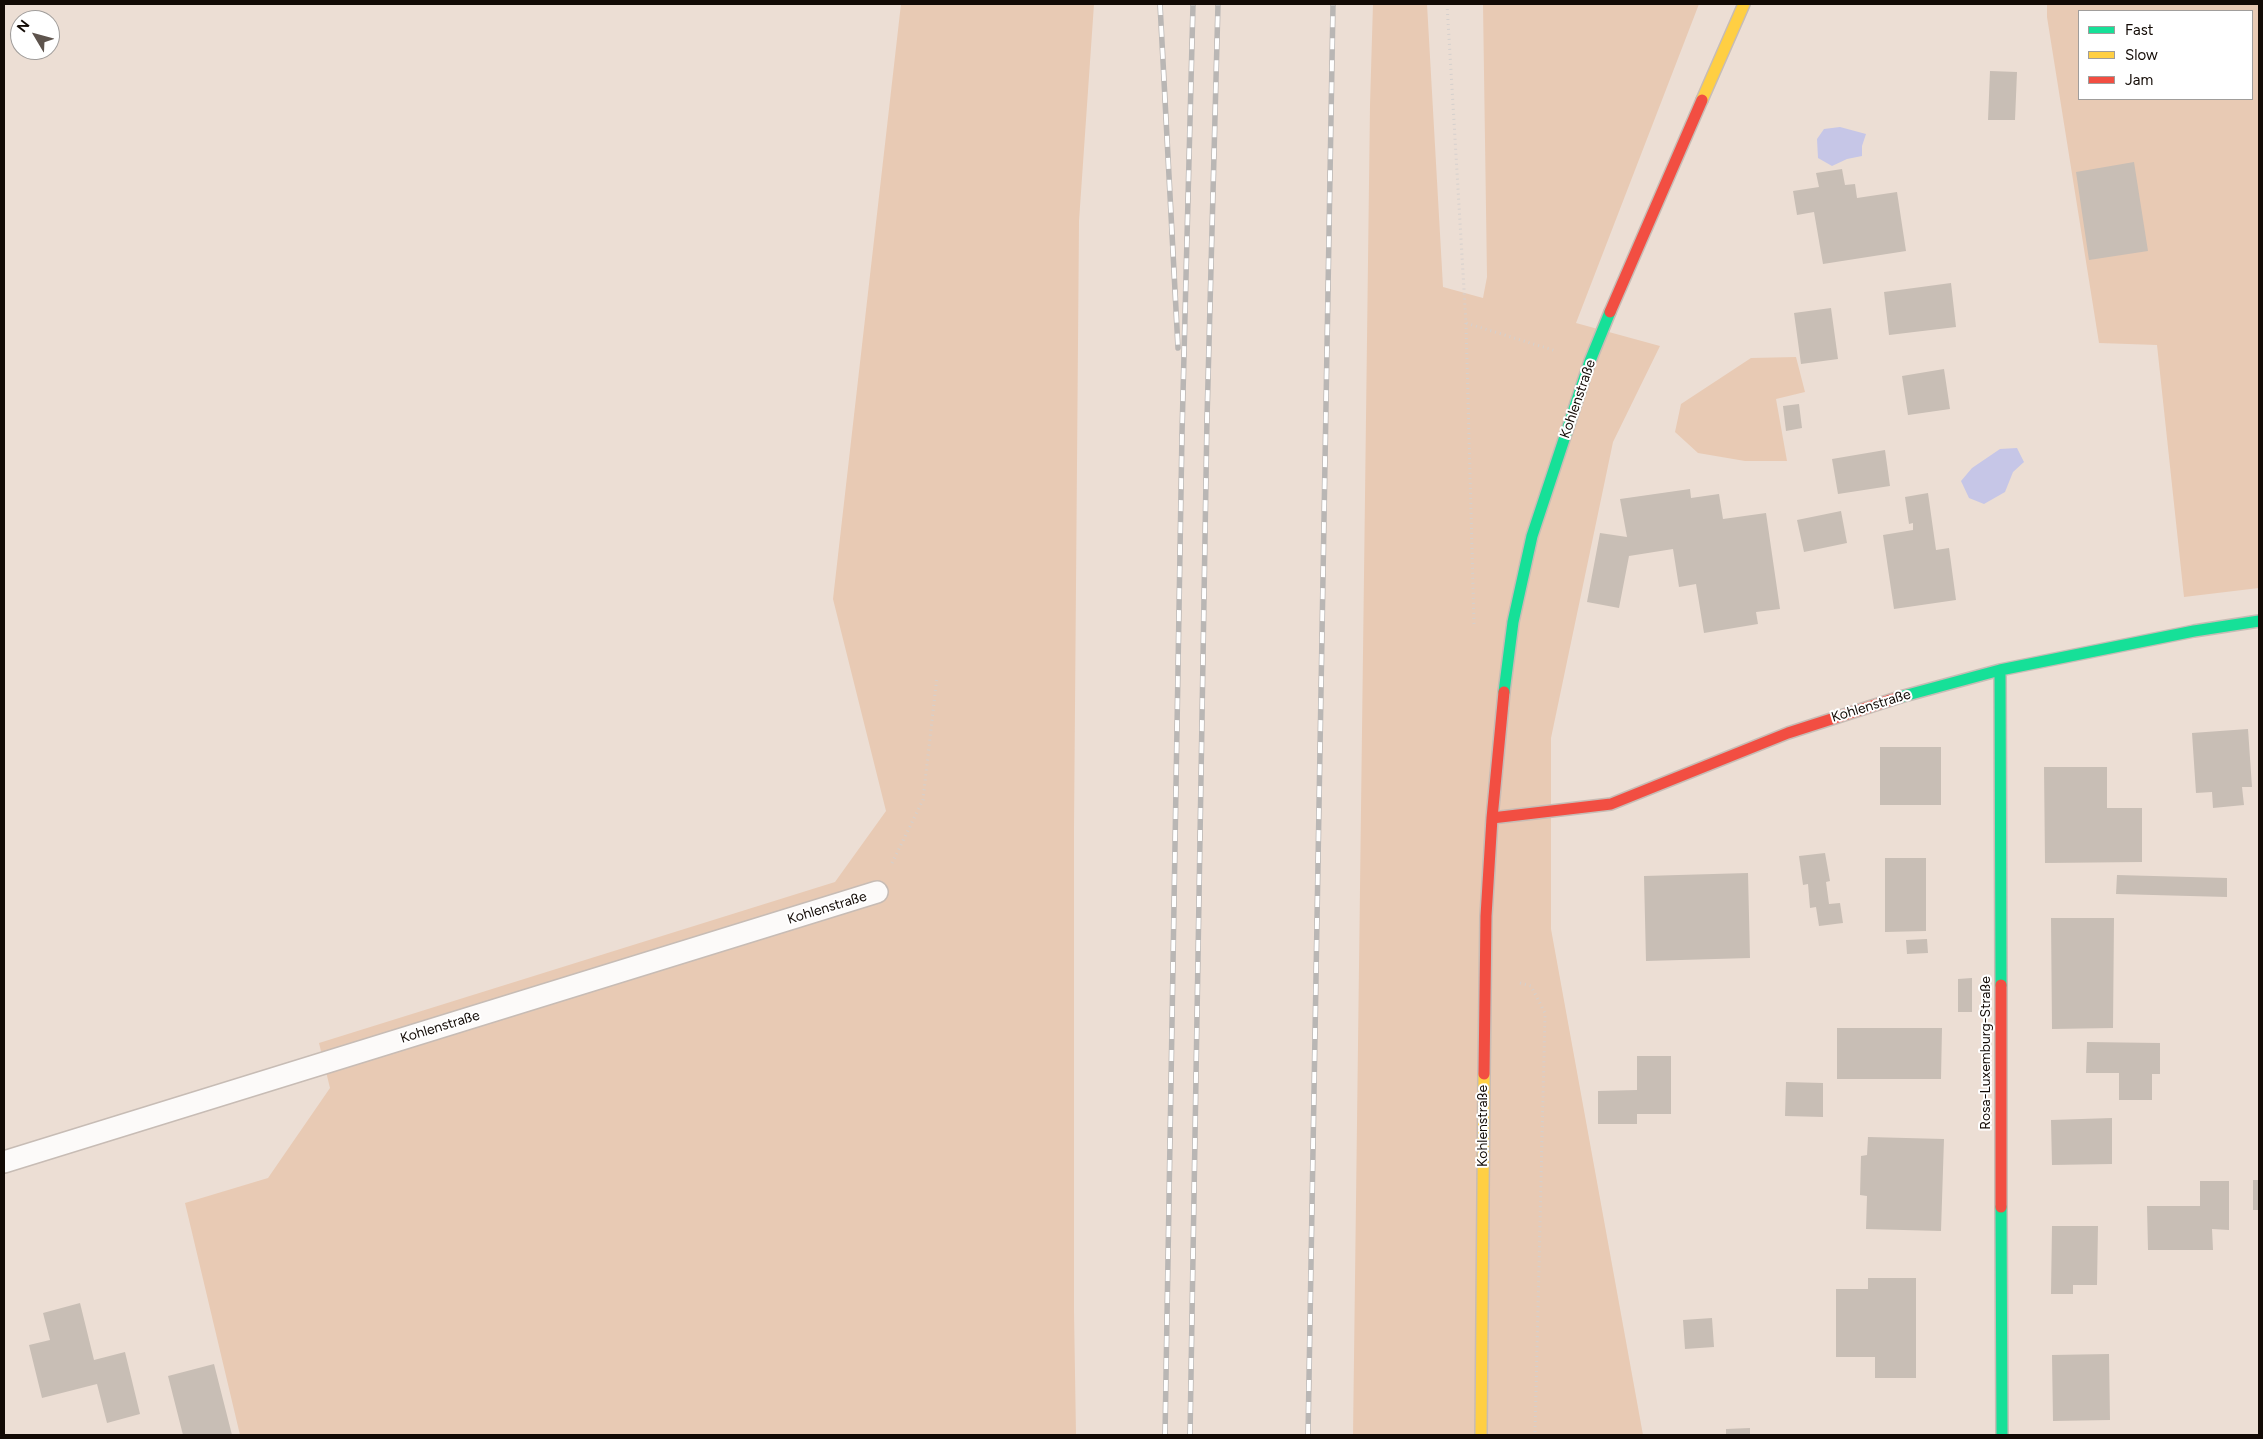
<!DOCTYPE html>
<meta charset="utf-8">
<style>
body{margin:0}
#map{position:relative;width:2263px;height:1439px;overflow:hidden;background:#ecded4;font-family:Figtree,sans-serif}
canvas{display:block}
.frame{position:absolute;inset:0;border:5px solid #120a05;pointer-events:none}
.legend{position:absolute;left:2078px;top:10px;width:175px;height:90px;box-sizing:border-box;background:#fff;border:1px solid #a09d9b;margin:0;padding:6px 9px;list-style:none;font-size:15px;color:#120a05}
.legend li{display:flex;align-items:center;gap:10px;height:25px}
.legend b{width:25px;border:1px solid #a09d9b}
.north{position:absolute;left:10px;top:10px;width:50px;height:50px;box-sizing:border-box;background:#fff;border:1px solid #a09d9b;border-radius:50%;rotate:307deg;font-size:14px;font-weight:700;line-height:20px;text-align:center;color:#120a05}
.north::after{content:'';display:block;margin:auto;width:18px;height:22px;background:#5e544d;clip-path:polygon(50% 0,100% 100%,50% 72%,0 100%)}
</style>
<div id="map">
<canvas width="2263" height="1439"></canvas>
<div class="frame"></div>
<ul class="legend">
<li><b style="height:6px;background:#16e098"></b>Fast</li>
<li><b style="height:6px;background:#ffcf43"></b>Slow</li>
<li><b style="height:6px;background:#f24e42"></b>Jam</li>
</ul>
<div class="north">N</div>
</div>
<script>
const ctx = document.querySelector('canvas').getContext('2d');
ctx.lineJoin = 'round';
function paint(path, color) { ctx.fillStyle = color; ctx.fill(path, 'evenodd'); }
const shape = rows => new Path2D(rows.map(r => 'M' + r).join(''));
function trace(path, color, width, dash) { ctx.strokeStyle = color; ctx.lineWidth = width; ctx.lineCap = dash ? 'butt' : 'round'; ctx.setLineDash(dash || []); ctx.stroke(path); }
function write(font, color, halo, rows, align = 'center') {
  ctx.font = font + ' Figtree,sans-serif'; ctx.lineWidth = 4; ctx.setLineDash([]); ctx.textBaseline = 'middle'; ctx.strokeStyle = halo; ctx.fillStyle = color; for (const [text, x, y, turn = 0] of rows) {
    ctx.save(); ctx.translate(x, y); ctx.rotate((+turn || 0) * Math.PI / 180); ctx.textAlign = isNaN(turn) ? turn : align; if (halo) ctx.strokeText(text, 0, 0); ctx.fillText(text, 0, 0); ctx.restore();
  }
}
const green = shape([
 [901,4,1094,4,1079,221,1074,827,1074,1312,1076,1435,240,1435,185,1203,268,1178,330,1088,319,1043,835,882,886,811,833,599],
 [1373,4,1427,4,1443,287,1483,298,1487,277,1483,4,1699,4,1576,323,1660,346,1613,442,1551,738,1551,929,1643,1435,1353,1435,1370,105],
 [2047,4,2259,4,2259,588,2184,597,2157,345,2099,343,2047,17],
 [2079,11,2252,11,2252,99,2079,99],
 [1796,357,1805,392,1776,399,1787,461,1745,461,1698,453,1675,432,1681,404,1751,358]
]);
const water = shape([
 [1840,127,1866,134,1862,146,1862,156,1847,159,1832,166,1818,158,1817,139,1824,129],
 [2017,448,2024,462,2013,472,2005,492,1984,504,1969,498,1961,481,1972,468,2000,449]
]);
const building = shape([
 [1990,71,2017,72,2015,120,1988,120],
 [2134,162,2148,251,2089,260,2076,172],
 [1842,169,1845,185,1855,184,1857,198,1897,192,1906,251,1823,264,1814,212,1797,215,1793,191,1819,187,1816,173],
 [1951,283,1956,327,1889,335,1884,292],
 [1831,308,1838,359,1801,364,1794,313],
 [1944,369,1950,409,1908,415,1902,376],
 [1799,404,1802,428,1786,431,1783,406],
 [1885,450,1890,486,1838,494,1832,459],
 [1690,489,1691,498,1719,494,1723,519,1766,513,1780,609,1756,612,1758,624,1704,633,1696,584,1679,587,1673,549,1629,556,1619,608,1587,602,1600,533,1627,537,1620,499],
 [1928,493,1936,550,1949,548,1956,600,1894,609,1883,535,1913,530,1913,523,1909,524,1905,497],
 [1841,511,1847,543,1804,552,1797,520],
 [2248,729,2252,787,2242,787,2244,805,2213,808,2212,792,2196,793,2192,733],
 [1880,747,1941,747,1941,805,1880,805],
 [2044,767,2107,767,2107,808,2142,808,2142,862,2045,863],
 [1825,853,1830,881,1826,882,1829,904,1840,903,1843,923,1819,926,1816,907,1810,908,1808,884,1803,885,1799,856],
 [1885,858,1926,858,1926,931,1885,932],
 [1748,873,1750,958,1646,961,1644,876],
 [2117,875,2227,878,2227,897,2116,894],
 [2051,918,2114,918,2113,1028,2052,1029],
 [1927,939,1928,953,1907,954,1906,940],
 [1972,978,1972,1012,1958,1012,1958,979],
 [1837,1028,1942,1028,1941,1079,1837,1079],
 [2087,1042,2160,1043,2160,1074,2152,1074,2152,1100,2119,1100,2119,1073,2086,1073],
 [1637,1056,1671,1056,1671,1114,1637,1114,1637,1124,1598,1124,1598,1091,1637,1090],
 [1786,1082,1823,1083,1823,1117,1785,1116],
 [2112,1118,2112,1164,2052,1165,2051,1120],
 [1868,1137,1944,1139,1941,1231,1866,1229,1867,1196,1860,1195,1861,1156,1867,1155],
 [2253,1180,2259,1180,2259,1210,2253,1210],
 [2200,1181,2229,1181,2229,1230,2212,1229,2213,1250,2148,1250,2147,1206,2200,1206],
 [2052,1226,2098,1226,2097,1285,2073,1285,2073,1294,2051,1294],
 [1868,1278,1916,1278,1916,1378,1875,1378,1875,1357,1836,1357,1836,1289,1868,1289],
 [80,1303,94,1360,125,1352,140,1414,107,1423,97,1384,42,1398,29,1345,50,1340,43,1313],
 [1712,1318,1714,1347,1685,1349,1683,1320],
 [2109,1354,2110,1420,2053,1421,2052,1355],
 [214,1364,232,1435,183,1435,168,1376],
 [1750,1428,1750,1435,1726,1435,1726,1429]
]);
const path = shape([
 [1447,4,1466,323,1556,351],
 [1466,323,1474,625],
 [892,863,923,800,937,676],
 [1520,983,1531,986,1545,1013,1535,1435]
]);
const lane = shape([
 [4,1162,877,892]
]);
const fast = shape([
 [2000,670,2001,985],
 [1504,692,1513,622,1532,536,1590,361,1610,312],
 [1900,697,2000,670,2194,631,2259,621],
 [2001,1207,2002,1435]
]);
const slow = shape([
 [1702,100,1744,4],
 [1481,1435,1484,1074]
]);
const jam = shape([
 [1610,312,1702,100],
 [1492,818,1611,804,1788,733,1900,697],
 [2001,985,2001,1207],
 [1484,1074,1486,916,1492,818,1504,692]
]);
const rail = shape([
 [1160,4,1178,348],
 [1165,1435,1182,433,1193,4],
 [1190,1435,1207,419,1218,4],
 [1308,1435,1333,4]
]);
const streetNames = [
 ["Kohlenstraße",1578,399,-71],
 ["Kohlenstraße",1871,706,-17],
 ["Kohlenstraße",827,908,-17],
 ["Kohlenstraße",440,1027,-17],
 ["Rosa-Luxemburg-Straße",1986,1053,-90],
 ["Kohlenstraße",1483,1126,-90]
];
paint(green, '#e8cab4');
paint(water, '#c6c6e7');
paint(building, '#c8beb5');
trace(lane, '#c7bcb5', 24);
trace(fast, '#c7bcb5', 14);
trace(slow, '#c7bcb5', 14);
trace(jam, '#c7bcb5', 14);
trace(path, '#d5d0cd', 3, [1, 4]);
trace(lane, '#fcfaf9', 21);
trace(fast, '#16e098', 11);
trace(slow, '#ffcf43', 11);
trace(jam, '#f24e42', 11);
trace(rail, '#b9b6b4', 5.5);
trace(rail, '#fff', 4, [11]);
write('14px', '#120a05', '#fff', streetNames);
</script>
